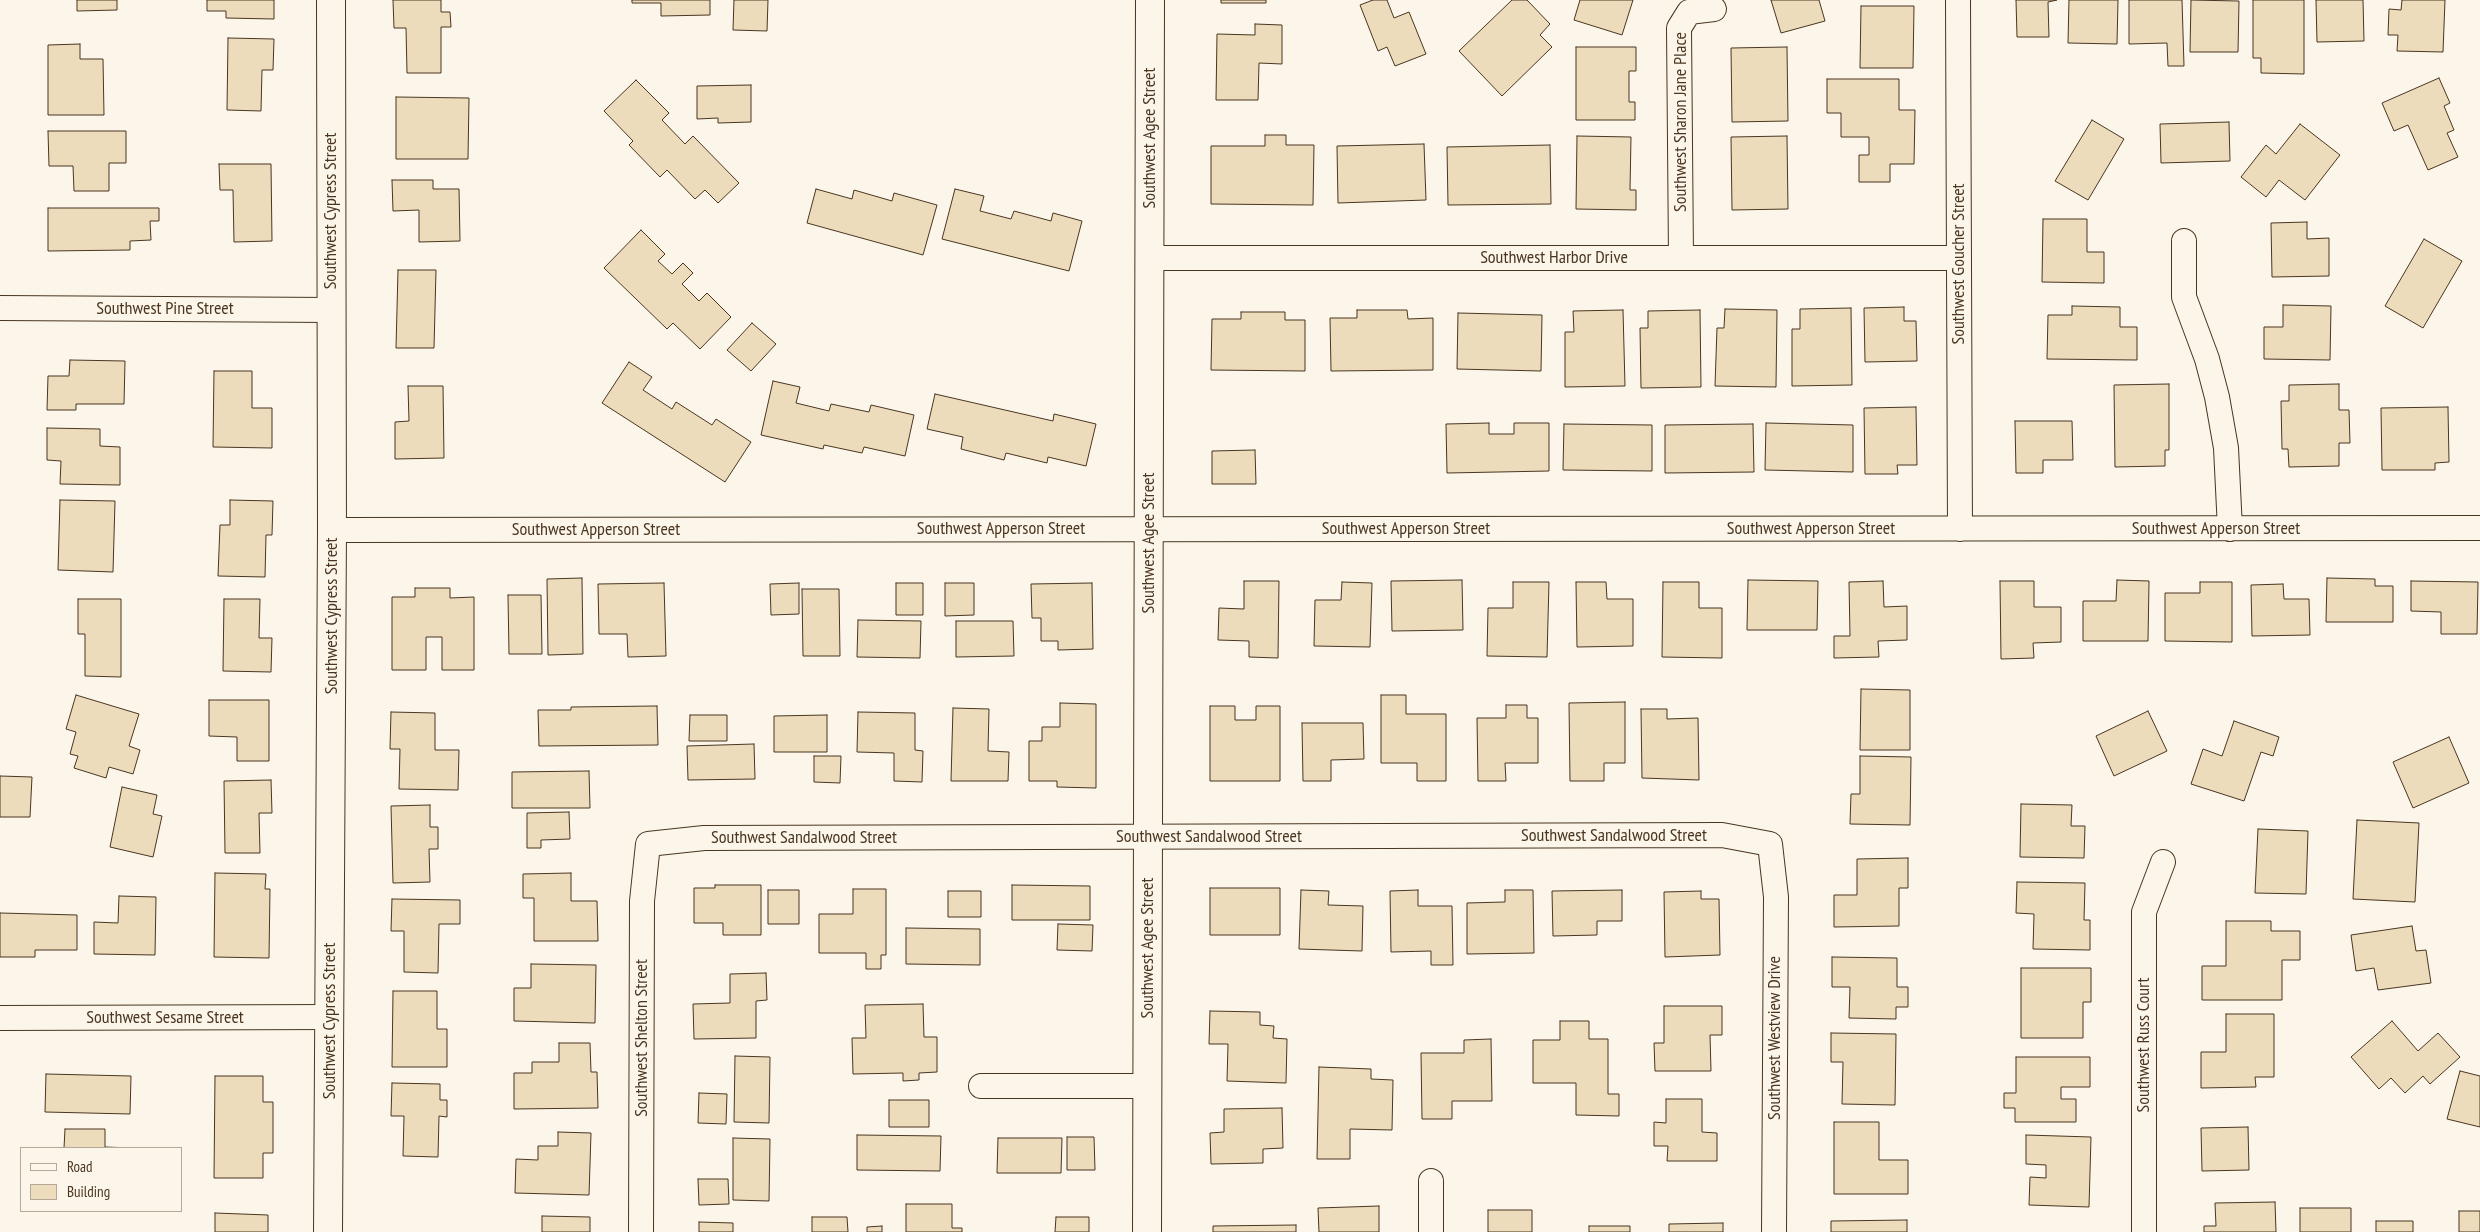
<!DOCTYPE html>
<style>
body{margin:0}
#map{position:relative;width:2480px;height:1232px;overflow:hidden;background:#fbf6e9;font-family:"PT Sans Narrow",sans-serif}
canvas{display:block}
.legend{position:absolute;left:20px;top:1147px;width:162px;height:65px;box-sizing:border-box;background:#fbf6e9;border:1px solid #b4a999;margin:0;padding:6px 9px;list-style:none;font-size:15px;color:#4a3520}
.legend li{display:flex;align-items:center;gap:10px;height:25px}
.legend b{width:25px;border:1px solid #b4a999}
</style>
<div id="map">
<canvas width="2480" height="1232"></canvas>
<ul class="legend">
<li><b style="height:6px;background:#fbf6e9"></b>Road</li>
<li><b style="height:14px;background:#ecdcbc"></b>Building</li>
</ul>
</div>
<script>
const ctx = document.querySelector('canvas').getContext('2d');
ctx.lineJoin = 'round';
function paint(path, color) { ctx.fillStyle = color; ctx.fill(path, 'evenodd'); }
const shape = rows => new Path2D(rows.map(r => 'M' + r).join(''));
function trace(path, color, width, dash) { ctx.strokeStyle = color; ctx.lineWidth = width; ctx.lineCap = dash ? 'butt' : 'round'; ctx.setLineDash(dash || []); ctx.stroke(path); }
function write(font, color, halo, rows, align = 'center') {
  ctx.font = font + ' "PT Sans Narrow",sans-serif'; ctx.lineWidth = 4; ctx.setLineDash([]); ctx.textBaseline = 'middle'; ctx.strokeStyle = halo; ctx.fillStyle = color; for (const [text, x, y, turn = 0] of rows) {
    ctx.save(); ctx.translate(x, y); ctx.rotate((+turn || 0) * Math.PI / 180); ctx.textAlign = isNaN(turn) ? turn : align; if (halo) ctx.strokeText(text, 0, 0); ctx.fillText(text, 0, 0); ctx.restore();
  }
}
const building = shape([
 [77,0,117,0,117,10,77,11,77,0],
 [207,0,274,0,274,19,226,18,226,11,207,11,207,0],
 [393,0,441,0,441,12,450,12,451,27,441,27,441,73,407,73,406,28,394,28,393,0],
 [632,0,710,0,710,15,661,16,661,3,632,3,632,0],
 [734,0,768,0,767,31,733,30,734,0],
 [1221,0,1266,0,1266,3,1221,3,1221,0],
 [1373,0,1387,0,1394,18,1409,12,1426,54,1395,66,1387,47,1378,51,1360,5,1373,0],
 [1512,0,1527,0,1550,24,1540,35,1552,47,1502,96,1459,51,1512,0],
 [1580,0,1633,0,1622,35,1574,20,1580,0],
 [1771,0,1819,0,1825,21,1781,33,1771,0],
 [2016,0,2057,0,2048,2,2049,37,2017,37,2016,0],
 [2069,0,2118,0,2117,44,2068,43,2069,0],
 [2129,0,2182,0,2184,66,2168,66,2167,43,2129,44,2129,0],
 [2191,0,2239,1,2238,52,2190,52,2191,0],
 [2253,0,2304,0,2304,74,2261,73,2261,58,2253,58,2253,0],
 [2316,0,2363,0,2364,41,2317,42,2316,0],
 [2402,0,2445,0,2443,52,2397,51,2398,35,2388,35,2389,9,2401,10,2402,0],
 [1861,6,1914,6,1913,68,1860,68,1861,6],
 [1255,24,1282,25,1282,64,1259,63,1258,100,1216,100,1217,34,1255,35,1255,24],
 [228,38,274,39,273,70,262,70,261,111,227,110,228,38],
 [80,44,80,59,103,59,104,115,48,115,48,45,80,44],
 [1576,47,1636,47,1636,71,1629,71,1629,102,1635,102,1635,120,1576,120,1576,47],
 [1787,47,1788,121,1732,122,1731,48,1787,47],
 [2439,78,2450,103,2444,106,2454,130,2447,133,2458,157,2428,170,2408,125,2394,131,2382,103,2439,78],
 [1827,79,1899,79,1899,110,1915,110,1914,164,1890,164,1890,182,1859,182,1859,155,1869,155,1869,137,1841,137,1841,113,1827,113,1827,79],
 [636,80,669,113,662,120,685,144,693,136,739,183,718,203,705,190,695,199,667,170,660,177,629,145,633,141,604,111,636,80],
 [751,85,751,122,718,123,718,118,697,119,697,86,751,85],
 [396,97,469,98,468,159,396,159,396,97],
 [2092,120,2124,139,2088,200,2055,181,2092,120],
 [2229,122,2230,161,2161,163,2160,124,2229,122],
 [2300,124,2340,155,2305,200,2279,180,2266,197,2241,177,2266,145,2276,154,2300,124],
 [48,131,126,131,126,163,109,163,109,191,74,191,73,166,49,166,48,131],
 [1265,135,1286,135,1286,145,1314,145,1313,205,1211,204,1211,146,1265,146,1265,135],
 [1577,136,1631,137,1630,190,1636,190,1636,210,1576,209,1577,136],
 [1787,136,1788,209,1732,210,1731,137,1787,136],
 [1424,144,1426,200,1338,203,1337,146,1424,144],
 [1550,145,1551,204,1448,205,1447,147,1550,145],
 [219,164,271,164,272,241,234,242,233,190,220,190,219,164],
 [392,180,433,180,433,189,459,189,460,241,419,242,419,210,393,211,392,180],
 [816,189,852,199,854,190,892,201,894,193,937,205,923,255,807,223,816,189],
 [955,189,984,196,980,211,1011,219,1014,211,1051,221,1053,213,1082,221,1069,271,942,239,955,189],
 [48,208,159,208,159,221,150,221,151,240,130,241,130,250,48,251,48,208],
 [2043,219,2087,219,2087,252,2104,252,2104,283,2042,282,2043,219],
 [2307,222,2307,239,2329,238,2329,276,2272,277,2271,223,2307,222],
 [641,230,665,254,658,261,672,274,683,263,693,273,682,284,699,301,707,293,731,317,700,349,673,323,667,329,604,268,641,230],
 [2424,239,2462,261,2423,328,2385,306,2424,239],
 [398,270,436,270,434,348,396,348,398,270],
 [2283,305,2331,306,2330,360,2264,359,2264,327,2283,327,2283,305],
 [2072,306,2120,307,2120,327,2137,327,2137,360,2047,359,2048,315,2072,315,2072,306],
 [1904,307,1904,321,1916,321,1917,361,1865,362,1864,308,1904,307],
 [1851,308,1852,385,1792,386,1792,329,1800,329,1800,309,1851,308],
 [1725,309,1777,310,1776,387,1715,386,1717,328,1724,328,1725,309],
 [1357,310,1407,310,1408,319,1433,318,1433,370,1331,371,1330,318,1357,318,1357,310],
 [1623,310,1625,386,1565,387,1565,332,1574,332,1573,311,1623,310],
 [1700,310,1701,387,1641,388,1640,328,1648,328,1648,311,1700,310],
 [1241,312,1285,312,1285,320,1305,320,1305,371,1211,370,1212,319,1241,319,1241,312],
 [1458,313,1542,315,1541,371,1457,369,1458,313],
 [752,323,776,344,751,371,727,350,752,323],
 [70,360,125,361,124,404,76,404,76,410,47,410,48,376,69,376,70,360],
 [629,362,652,377,643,390,672,409,676,402,712,425,716,419,751,442,725,482,602,403,629,362],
 [214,371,252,371,252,408,272,408,272,448,213,447,214,371],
 [773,381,800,387,796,403,829,411,831,404,869,412,871,405,914,415,905,456,864,447,862,453,824,445,823,449,761,435,773,381],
 [2169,384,2169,450,2165,450,2165,466,2115,467,2114,385,2169,384],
 [2339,384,2339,410,2349,410,2350,443,2339,443,2339,466,2289,467,2288,449,2282,449,2281,401,2289,401,2289,385,2339,384],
 [408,386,443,386,444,458,395,459,395,422,409,421,408,386],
 [935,394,1053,421,1054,414,1096,424,1086,466,1048,457,1047,463,1006,453,1004,460,961,449,963,437,927,429,935,394],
 [1916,407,1917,465,1897,465,1898,474,1865,474,1864,408,1916,407],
 [2448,407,2449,462,2435,463,2435,470,2382,470,2381,408,2448,407],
 [2015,421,2072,421,2073,460,2043,460,2043,473,2016,473,2015,421],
 [1489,423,1489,434,1514,434,1514,423,1549,423,1549,471,1447,473,1446,424,1489,423],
 [1766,423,1853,425,1853,472,1765,470,1766,423],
 [1564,424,1652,425,1652,471,1563,470,1564,424],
 [1753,424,1754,472,1665,473,1665,425,1753,424],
 [47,428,100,429,100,446,120,447,120,485,60,484,61,461,47,460,47,428],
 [1255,450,1256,484,1212,484,1212,451,1255,450],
 [60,500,115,501,113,572,58,570,60,500],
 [230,500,273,501,272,535,266,535,265,577,218,576,220,525,230,525,230,500],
 [582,578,583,654,548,655,547,579,582,578],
 [2327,578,2375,579,2375,586,2393,586,2393,622,2326,622,2327,578],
 [1462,580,1463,630,1392,631,1391,581,1462,580],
 [1748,580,1818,581,1817,630,1747,630,1748,580],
 [2117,580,2149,581,2148,641,2083,641,2083,601,2116,601,2117,580],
 [1244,581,1279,581,1278,658,1249,657,1249,641,1218,640,1219,608,1244,609,1244,581],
 [1883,581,1884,607,1907,606,1907,640,1878,641,1879,657,1834,658,1834,636,1850,636,1849,582,1883,581],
 [2000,581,2034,581,2034,607,2061,607,2061,642,2033,643,2034,658,2001,659,2000,581],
 [2411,581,2478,582,2477,634,2441,634,2441,612,2411,611,2411,581],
 [1342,582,1372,583,1370,647,1314,646,1315,600,1341,600,1342,582],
 [1513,582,1549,582,1547,657,1487,656,1488,608,1513,608,1513,582],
 [1576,582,1606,582,1607,599,1633,599,1633,646,1577,647,1576,582],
 [1663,582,1699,582,1699,608,1722,608,1722,658,1662,657,1663,582],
 [2200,582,2232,582,2232,642,2165,641,2165,593,2200,593,2200,582],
 [664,583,666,656,628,657,627,634,599,634,598,584,664,583],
 [799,583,799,614,771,615,770,584,799,583],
 [896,583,923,583,923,615,896,615,896,583],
 [945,583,974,583,974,615,945,616,945,583],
 [1092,583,1093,649,1058,650,1058,641,1041,641,1041,618,1032,618,1031,584,1092,583],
 [2283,584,2284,599,2309,599,2310,635,2252,636,2251,585,2283,584],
 [415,588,450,588,450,598,474,597,474,670,442,670,442,637,426,637,426,670,392,670,392,597,415,597,415,588],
 [802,589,839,589,840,656,803,656,802,589],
 [508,595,541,595,542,654,509,654,508,595],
 [78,599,121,599,121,677,85,676,85,634,78,634,78,599],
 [224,599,260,599,259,638,272,638,271,672,223,671,224,599],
 [858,620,921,621,920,658,857,657,858,620],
 [956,621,1013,621,1014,656,956,657,956,621],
 [1861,689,1910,690,1910,750,1860,750,1861,689],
 [76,695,139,714,129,746,140,750,133,774,109,767,106,778,74,768,78,756,70,754,76,732,66,729,76,695],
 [1381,695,1406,695,1406,714,1446,714,1446,781,1417,781,1417,763,1381,763,1381,695],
 [209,700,269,700,269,761,237,761,237,737,209,736,209,700],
 [1625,702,1625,763,1604,763,1604,781,1570,781,1569,703,1625,702],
 [1060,703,1096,704,1096,788,1057,787,1057,781,1029,781,1029,741,1042,741,1042,727,1060,727,1060,703],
 [1506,705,1527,705,1527,718,1538,718,1538,763,1505,763,1506,781,1478,781,1477,718,1506,718,1506,705],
 [657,706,658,745,539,746,538,710,571,710,571,707,657,706],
 [1210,706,1235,706,1235,720,1256,720,1256,706,1280,706,1280,781,1210,781,1210,706],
 [953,708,989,709,988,751,1009,752,1008,781,951,781,953,708],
 [1641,709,1667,709,1667,719,1698,718,1699,780,1642,778,1641,709],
 [2148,711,2167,751,2114,776,2096,736,2148,711],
 [391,712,435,713,435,750,459,750,458,790,399,789,400,749,390,749,391,712],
 [858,712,915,713,915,750,923,751,922,782,894,781,894,753,857,752,858,712],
 [690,715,727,715,727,741,689,741,690,715],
 [827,715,827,752,774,752,774,716,827,715],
 [2234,721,2279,737,2273,756,2261,752,2244,801,2191,784,2203,749,2222,756,2234,721],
 [1302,723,1363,723,1364,759,1331,760,1331,781,1303,781,1302,723],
 [2449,737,2469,783,2413,808,2393,762,2449,737],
 [754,744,755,779,688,780,687,746,754,744],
 [814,756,841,756,840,783,814,782,814,756],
 [1860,756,1911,757,1910,825,1850,824,1851,794,1860,794,1860,756],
 [589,771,590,808,512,808,512,772,589,771],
 [0,776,32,777,30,817,0,817,0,776],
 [271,780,272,813,259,813,260,853,225,853,224,781,271,780],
 [122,787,157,795,153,814,162,816,153,857,110,847,122,787],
 [2021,804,2072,805,2071,826,2085,826,2084,858,2020,857,2021,804],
 [430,805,430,827,438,827,438,849,429,849,430,882,393,883,391,806,430,805],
 [569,812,570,839,541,840,541,848,527,848,527,813,569,812],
 [2357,820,2419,823,2415,902,2353,899,2357,820],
 [2258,829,2308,831,2306,894,2255,893,2258,829],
 [1908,858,1908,888,1899,888,1899,926,1834,927,1834,895,1857,895,1857,859,1908,858],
 [215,873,266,874,265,889,270,889,269,958,214,957,215,873],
 [571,873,571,901,597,901,598,941,534,941,534,898,523,898,523,874,571,873],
 [2017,882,2085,883,2084,920,2090,920,2090,950,2033,949,2034,914,2016,913,2017,882],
 [715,885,761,885,761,935,723,935,723,923,694,923,694,888,715,888,715,885],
 [1012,885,1090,886,1090,920,1012,920,1012,885],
 [1210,888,1280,888,1280,935,1210,935,1210,888],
 [853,889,886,889,886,955,881,955,881,969,866,969,866,953,819,953,819,914,853,914,853,889],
 [768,890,799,890,799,924,768,924,768,890],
 [1301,890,1329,891,1328,905,1363,906,1362,951,1299,949,1301,890],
 [1418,890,1418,906,1452,906,1453,965,1431,965,1431,951,1391,952,1390,891,1418,890],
 [1505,890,1533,890,1534,953,1467,954,1467,903,1505,902,1505,890],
 [1622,890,1622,921,1597,921,1597,935,1553,936,1552,891,1622,890],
 [948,891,981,891,981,917,948,917,948,891],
 [1701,891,1701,899,1719,899,1720,955,1665,957,1664,892,1701,891],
 [119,896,156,897,155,955,94,954,94,922,118,923,119,896],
 [392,899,460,900,460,924,439,924,438,973,404,972,404,931,391,931,392,899],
 [0,913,77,915,77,950,35,950,35,957,0,957,0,913],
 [2226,921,2271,921,2271,931,2300,931,2300,960,2282,960,2282,1000,2202,1000,2202,966,2226,966,2226,921],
 [1058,924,1093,925,1092,951,1057,950,1058,924],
 [2412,926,2416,951,2426,950,2431,983,2378,990,2374,968,2356,971,2351,935,2412,926],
 [906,928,980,929,980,965,906,964,906,928],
 [1832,957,1897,958,1897,987,1908,987,1908,1007,1896,1007,1896,1019,1849,1018,1850,987,1832,987,1832,957],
 [531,964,596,965,595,1023,514,1021,514,988,531,988,531,964],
 [2021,968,2091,968,2091,1002,2083,1002,2083,1038,2021,1038,2021,968],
 [766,973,767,1000,756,1001,756,1038,694,1039,693,1004,730,1003,730,974,766,973],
 [393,991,437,991,437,1029,447,1029,447,1067,392,1067,393,991],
 [923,1004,924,1037,937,1037,937,1072,919,1073,919,1080,903,1081,903,1073,853,1074,852,1038,866,1038,865,1005,923,1004],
 [1664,1006,1722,1006,1722,1035,1710,1035,1711,1071,1655,1071,1654,1043,1664,1043,1664,1006],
 [1210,1011,1260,1012,1260,1025,1274,1026,1273,1038,1287,1039,1286,1083,1227,1081,1228,1044,1209,1044,1210,1011],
 [2226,1014,2274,1014,2274,1077,2255,1077,2256,1087,2201,1088,2201,1052,2226,1052,2226,1014],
 [1560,1021,1589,1021,1589,1039,1608,1039,1608,1094,1619,1094,1619,1116,1576,1115,1576,1083,1533,1083,1533,1040,1560,1040,1560,1021],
 [2392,1021,2418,1051,2438,1033,2460,1057,2430,1084,2423,1076,2405,1093,2391,1078,2379,1089,2351,1057,2392,1021],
 [1831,1033,1896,1034,1895,1105,1842,1104,1843,1062,1831,1062,1831,1033],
 [1491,1039,1492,1101,1452,1101,1452,1119,1422,1119,1421,1053,1464,1053,1464,1040,1491,1039],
 [559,1043,590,1043,591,1072,597,1072,598,1108,514,1109,514,1073,532,1073,532,1062,559,1062,559,1043],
 [735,1056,770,1057,769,1123,734,1122,735,1056],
 [2016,1057,2090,1057,2090,1087,2061,1087,2061,1099,2076,1099,2076,1122,2015,1122,2015,1108,2004,1108,2004,1093,2016,1093,2016,1057],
 [1319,1067,1371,1069,1371,1079,1393,1080,1392,1130,1350,1129,1350,1159,1317,1159,1319,1067],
 [2460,1071,2480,1076,2480,1127,2447,1119,2460,1071],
 [46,1074,131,1076,130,1114,45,1112,46,1074],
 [215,1076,263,1076,263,1102,273,1102,273,1153,263,1153,263,1178,214,1178,215,1076],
 [392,1083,440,1084,440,1100,447,1100,447,1117,439,1116,438,1157,403,1156,404,1116,391,1116,392,1083],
 [699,1093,727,1094,726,1124,698,1123,699,1093],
 [1666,1099,1702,1099,1702,1132,1717,1133,1717,1161,1667,1161,1668,1146,1654,1146,1654,1122,1666,1123,1666,1099],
 [889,1100,929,1100,929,1127,889,1127,889,1100],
 [1282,1108,1283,1148,1263,1149,1263,1163,1211,1164,1210,1133,1224,1132,1224,1109,1282,1108],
 [1834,1122,1879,1122,1879,1160,1908,1160,1908,1194,1834,1194,1834,1122],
 [2248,1127,2249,1170,2202,1171,2201,1128,2248,1127],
 [65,1129,105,1129,105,1147,132,1148,64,1148,65,1129],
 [558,1132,591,1133,589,1195,515,1193,516,1159,538,1160,538,1146,558,1146,558,1132],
 [857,1135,941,1136,940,1171,857,1170,857,1135],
 [2026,1135,2091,1137,2089,1207,2029,1205,2030,1177,2046,1178,2046,1165,2026,1164,2026,1135],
 [1067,1137,1094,1137,1095,1170,1067,1170,1067,1137],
 [733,1138,770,1139,769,1201,733,1200,733,1138],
 [998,1138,1062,1138,1061,1173,997,1173,998,1138],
 [698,1179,728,1179,729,1204,699,1205,698,1179],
 [2275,1202,2276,1232,2204,1232,2204,1226,2216,1226,2215,1203,2275,1202],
 [906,1204,952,1204,952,1228,962,1228,962,1232,906,1232,906,1204],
 [1379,1206,1379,1232,1319,1232,1318,1208,1379,1206],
 [2300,1208,2351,1208,2351,1232,2300,1232,2300,1208],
 [1488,1210,1532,1210,1532,1232,1488,1232,1488,1210],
 [2459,1211,2480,1211,2480,1232,2459,1232,2459,1211],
 [215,1213,268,1215,268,1232,215,1232,215,1213],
 [542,1216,590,1217,590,1232,542,1232,542,1216],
 [812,1217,847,1217,848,1232,812,1232,812,1217],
 [1056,1217,1089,1217,1089,1232,1055,1232,1056,1217],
 [1907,1220,1907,1232,1831,1232,1831,1221,1907,1220],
 [2376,1221,2413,1221,2413,1232,2376,1232,2376,1221],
 [699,1222,733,1223,733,1232,699,1232,699,1222],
 [1723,1223,1723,1232,1669,1232,1669,1224,1723,1223],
 [1296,1225,1296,1232,1213,1232,1213,1226,1296,1225],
 [882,1226,882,1232,867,1232,867,1227,882,1226],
 [1589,1226,1630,1226,1630,1232,1589,1232,1589,1226]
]);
const street = shape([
 [1958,0,1960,529],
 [2184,241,2184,297,2207,359,2217,397,2226,448,2230,529],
 [1150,258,1959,258],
 [1681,258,1679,28,1689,12,1714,9],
 [0,308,331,310],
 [332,530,2480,528],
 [0,1018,331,1017],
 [981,1086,1148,1086],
 [641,1232,642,901,648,844,704,838,1722,835,1770,844,1776,897,1774,1232],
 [1431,1232,1431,1181],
 [2144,1232,2144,912,2163,862]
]);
const secondary = shape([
 [328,1232,332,530,331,0],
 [1147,1232,1150,0]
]);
const streetNames = [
 ["Southwest Sharon Jane Place",1681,122,-90],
 ["Southwest Agee Street",1150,138,-90],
 ["Southwest Cypress Street",331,211,-90],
 ["Southwest Harbor Drive",1554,258],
 ["Southwest Goucher Street",1959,264,-90],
 ["Southwest Pine Street",165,309],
 ["Southwest Apperson Street",1001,529],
 ["Southwest Apperson Street",1406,529],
 ["Southwest Apperson Street",1811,529],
 ["Southwest Apperson Street",2216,529],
 ["Southwest Apperson Street",596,530],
 ["Southwest Agee Street",1149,543,-90],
 ["Southwest Cypress Street",332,616,-90],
 ["Southwest Sandalwood Street",1614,836],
 ["Southwest Sandalwood Street",1209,837],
 ["Southwest Sandalwood Street",804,838],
 ["Southwest Agee Street",1148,948,-90],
 ["Southwest Sesame Street",165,1018],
 ["Southwest Cypress Street",330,1021,-90],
 ["Southwest Shelton Street",642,1038,-90],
 ["Southwest Westview Drive",1775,1038,-90],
 ["Southwest Russ Court",2144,1045,-90]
];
paint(building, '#ecdcbc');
trace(building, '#4a3520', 1);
trace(street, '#4a3520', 26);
trace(secondary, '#4a3520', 30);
trace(street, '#fbf6e9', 24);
trace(secondary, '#fbf6e9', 28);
write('18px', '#4a3520', '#fbf6e9', streetNames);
</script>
